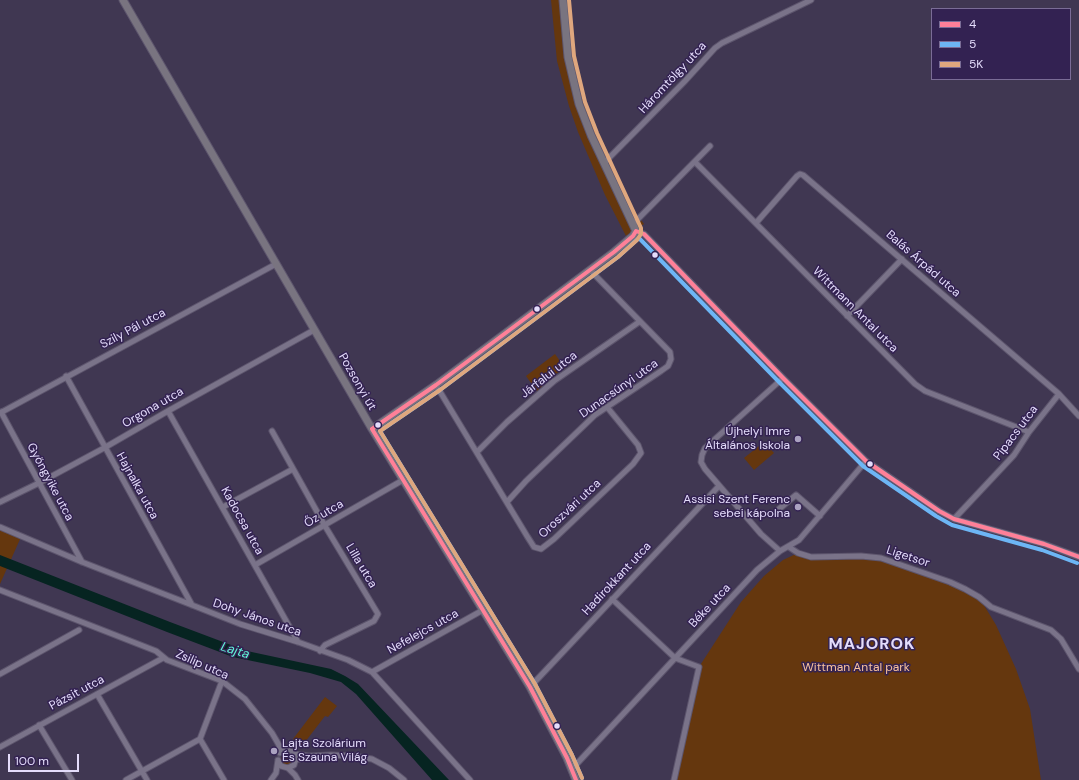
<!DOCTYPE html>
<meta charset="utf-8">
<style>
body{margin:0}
#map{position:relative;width:1079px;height:780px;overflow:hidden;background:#403752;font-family:"DM Sans",sans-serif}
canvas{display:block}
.legend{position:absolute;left:931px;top:8px;width:140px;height:72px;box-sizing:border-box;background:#332252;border:1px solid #7a6c96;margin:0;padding:5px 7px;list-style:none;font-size:12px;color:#e4dcfb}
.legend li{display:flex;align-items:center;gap:8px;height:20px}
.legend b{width:20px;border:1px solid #7a6c96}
.scale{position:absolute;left:8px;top:754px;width:71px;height:18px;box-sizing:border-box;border:2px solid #e4dcfb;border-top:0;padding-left:5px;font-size:12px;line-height:14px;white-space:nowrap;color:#e4dcfb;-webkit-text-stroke:3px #332252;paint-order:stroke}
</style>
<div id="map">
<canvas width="1079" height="780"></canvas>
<ul class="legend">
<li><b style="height:5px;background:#ff8098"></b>4</li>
<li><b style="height:5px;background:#6db6f5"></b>5</li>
<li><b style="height:5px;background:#dfa77e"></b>5K</li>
</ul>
<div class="scale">100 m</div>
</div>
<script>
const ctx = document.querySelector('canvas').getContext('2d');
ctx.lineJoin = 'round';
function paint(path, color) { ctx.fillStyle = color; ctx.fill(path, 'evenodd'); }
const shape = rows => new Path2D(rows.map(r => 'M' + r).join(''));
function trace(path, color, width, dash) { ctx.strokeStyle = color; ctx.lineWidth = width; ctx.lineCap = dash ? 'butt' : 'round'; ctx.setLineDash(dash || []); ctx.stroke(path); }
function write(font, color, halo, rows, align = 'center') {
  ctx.font = font + ' "DM Sans",sans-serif'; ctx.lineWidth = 3; ctx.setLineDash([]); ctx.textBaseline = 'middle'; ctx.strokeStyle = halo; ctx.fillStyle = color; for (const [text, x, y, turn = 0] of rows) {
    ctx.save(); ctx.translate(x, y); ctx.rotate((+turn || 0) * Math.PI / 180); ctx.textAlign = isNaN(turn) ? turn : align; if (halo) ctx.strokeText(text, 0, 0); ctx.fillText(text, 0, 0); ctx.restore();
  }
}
const green = shape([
 [551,0,569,0,575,63,580,89,590,118,629,204,644,224,626,236,605,195,578,132,569,106,557,61],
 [555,354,565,368,551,377,537,391,526,376],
 [764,442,774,453,754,470,744,458],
 [0,529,21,537,0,584],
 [798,553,811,557,881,558,909,567,979,597,996,625,1016,669,1030,709,1041,780,674,780,699,667,741,602,764,576,783,560],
 [325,697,337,706,328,717,325,716,302,746,293,739],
 '281 759a6 6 0 1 1 12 0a6 6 0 1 1-12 0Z'
]);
const water = shape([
 [0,555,170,622,247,651,331,669,345,676,358,684,449,780,432,780,356,694,341,682,310,673,233,657,167,632,0,566]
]);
const minor = shape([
 [695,162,915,384,925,391,1029,432],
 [604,163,685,81,715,48,722,43,811,0],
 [756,223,797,176,800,174,803,175,1059,394,1079,416],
 [633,224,710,146],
 [636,231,644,234,783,378,866,461,939,511,954,519,1044,544,1079,557],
 [847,316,902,259],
 [66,376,192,605],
 [436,385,527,536,534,547,541,549,554,539,633,464,641,453,638,445,607,407],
 [168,411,298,642],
 [1,412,82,562],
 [0,413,276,264],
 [272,431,325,526,378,614,374,621,325,645,320,651],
 [477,452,507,422,554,381,639,322],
 [0,502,39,483,104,448,168,411,314,330],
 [507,502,526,481,595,415,661,371,668,366,671,359,670,352,590,270],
 [223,507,293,469],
 [779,509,796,495,820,516],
 [954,519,1014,455,1029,432,1059,394],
 [0,527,82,562,192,605,240,624,298,642,348,660,372,672,470,780],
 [789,547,798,553,811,557,861,556,881,558,950,582,965,589,979,597,991,607,1051,630,1061,639,1079,669],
 [780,551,761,534,705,469,701,462,702,455,705,448,783,378],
 [255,565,403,480],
 [0,590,156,651,167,660,222,681,245,699,272,733,279,745,280,753],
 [612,599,675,658,699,667,674,780],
 [372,672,483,610],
 [0,674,79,630],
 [222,681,200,739,224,780],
 [530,687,719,486],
 [97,694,147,780],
 [39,725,72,780],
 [0,747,163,658],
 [294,754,309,756,296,760],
 [309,756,331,755,354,756,372,759,389,768,404,780],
 [278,760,281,766,288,768,294,765,296,758,293,752,286,750,279,745],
 [288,768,295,775,298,780],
 [572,769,757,570,780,551,799,540,866,461],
 [126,780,200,739],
 [271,780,276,773,278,760]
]);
const major = shape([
 [123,0,372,429,530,687,567,758,576,780],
 [372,429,436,385,614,252,633,236,636,231,591,135,579,104,568,57,563,0]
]);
const bus1 = shape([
 [576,780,567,758,530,687,372,429,436,385,614,252,633,236,636,231,644,234,783,378,866,461,939,511,954,519,1044,544,1079,557]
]);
const bus2 = shape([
 [582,778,572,755,535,684,380,431,440,390,618,257,639,238,779,382,863,466,936,516,952,525,1042,550,1077,563]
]);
const bus3 = shape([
 [569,0,574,56,585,102,597,133,641,228,641,234,637,240,618,257,440,390,380,431,535,684,572,755,582,778]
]);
const markers = [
 [655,255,3.5,"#e4dcfb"],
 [537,309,3.5,"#e4dcfb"],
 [378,425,3.5,"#e4dcfb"],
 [798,439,4,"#aba2c0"],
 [870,464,3.5,"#e4dcfb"],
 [798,507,4,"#aba2c0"],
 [557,726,3.5,"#e4dcfb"],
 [274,751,4,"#aba2c0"]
];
const streetNames = [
 ["Háromtölgy utca",673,78,-47],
 ["Balás Árpád utca",923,264,41],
 ["Wittmann Antal utca",855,310,45],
 ["Szily Pál utca",133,329,-28],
 ["Járfalui utca",549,375,-38],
 ["Pozsonyi út",357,382,60],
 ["Dunacsúnyi utca",619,389,-35],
 ["Orgona utca",153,408,-30],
 ["Pipacs utca",1016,433,-53],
 ["Gyöngyike utca",50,482,62],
 ["Hajnalka utca",137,486,61],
 ["Oroszvári utca",570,509,-43],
 ["Őz utca",324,514,-30],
 ["Kadocsa utca",242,521,61],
 ["Ligetsor",908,557,18],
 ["Lilla utca",361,566,59],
 ["Hadirokkant utca",617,579,-47],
 ["Béke utca",710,606,-47],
 ["Dohy János utca",257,618,19],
 ["Nefelejcs utca",423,632,-29],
 ["Zsilip utca",202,665,24],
 ["Pázsit utca",77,693,-28]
];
const poiNames = [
 ["Újhelyi Imre",790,432],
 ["Általános Iskola",790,446],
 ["Assisi Szent Ferenc",790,500],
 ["sebei kápolna",790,514],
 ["Lajta Szolárium",282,744,"left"],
 ["És Szauna Világ",282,758,"left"]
];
const parkNames = [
 ["Wittman Antal park",856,668]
];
const waterNames = [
 ["Lajta",235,651,17]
];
const districtNames = [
 ["MAJOROK",872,645]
];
paint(green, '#65370e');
paint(water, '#062421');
trace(minor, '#5d556d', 7);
trace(major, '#5d556d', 9);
trace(minor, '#7a7389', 5);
trace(major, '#797480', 7);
trace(bus1, '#ff8098', 4);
trace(bus2, '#6db6f5', 4);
trace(bus3, '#dfa77e', 4);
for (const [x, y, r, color] of markers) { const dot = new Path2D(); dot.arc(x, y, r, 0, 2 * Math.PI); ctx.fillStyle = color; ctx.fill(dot); trace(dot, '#332252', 1.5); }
write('12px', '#e4dcfb', '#332252', streetNames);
write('12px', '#e4dcfb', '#332252', poiNames, 'right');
write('12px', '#f9c39c', '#332252', parkNames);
write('italic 13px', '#60f5d7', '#332252', waterNames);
ctx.letterSpacing = '1px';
write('bold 16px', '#e4dcfb', '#332252', districtNames);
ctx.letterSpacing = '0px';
</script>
